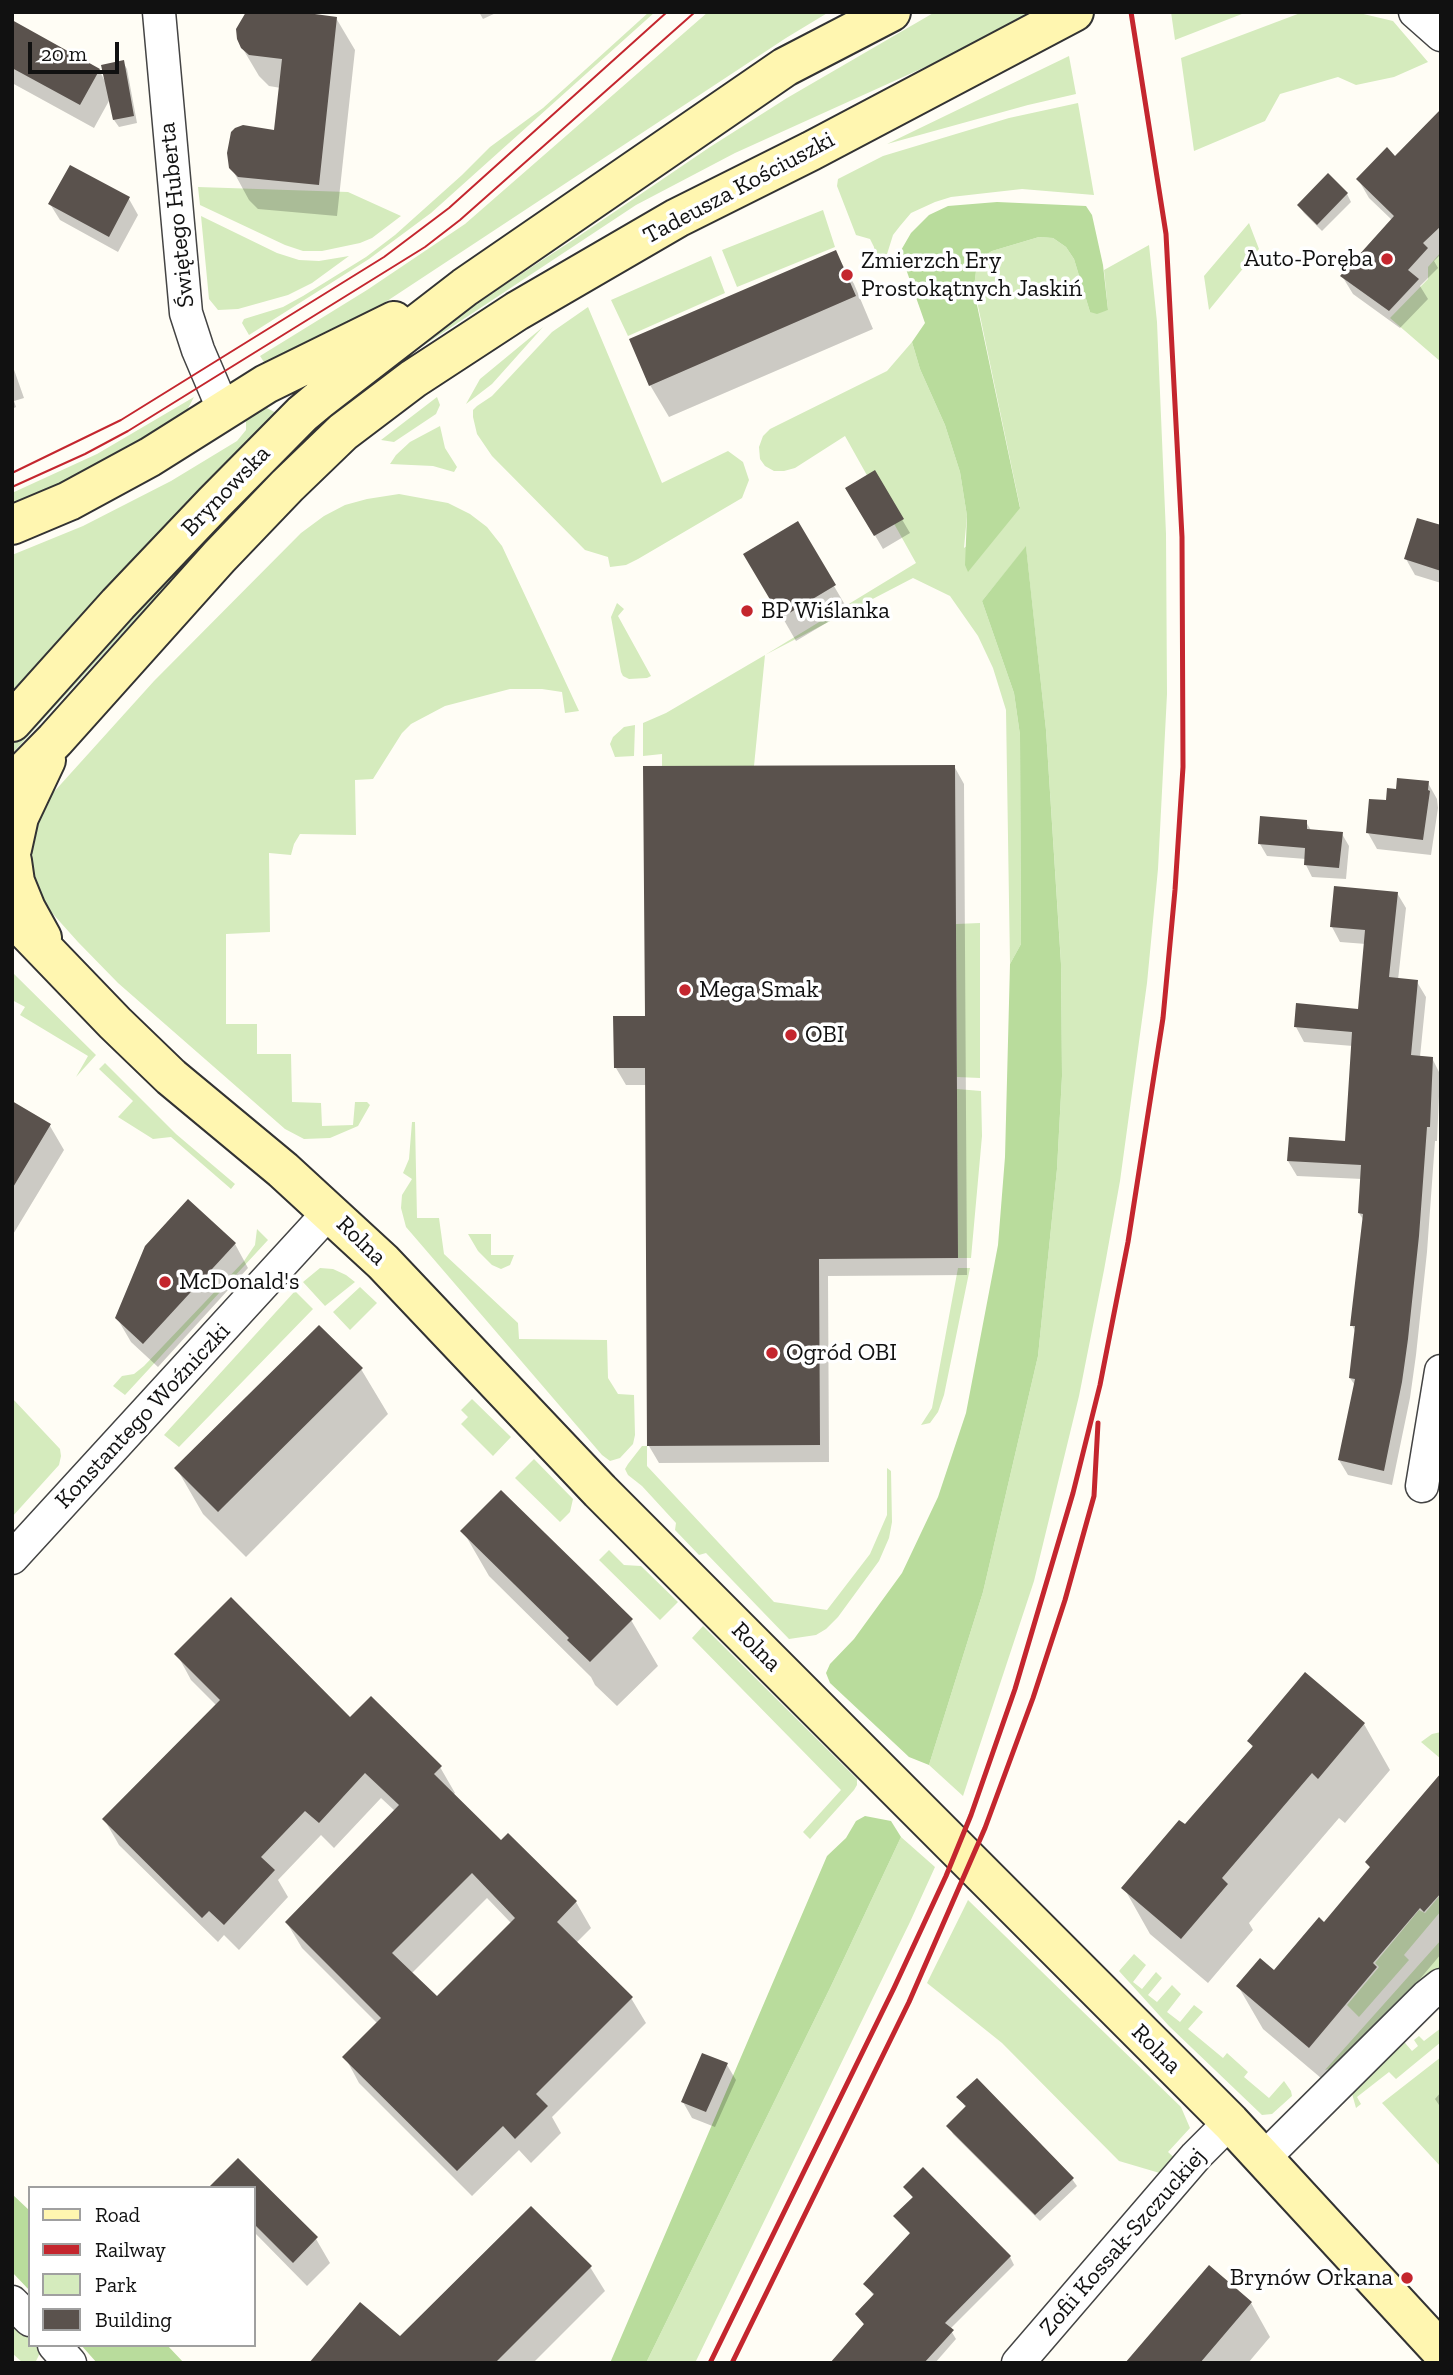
<!DOCTYPE html>
<meta charset="utf-8">
<style>
body{margin:0}
#map{position:relative;width:1453px;height:2375px;overflow:hidden;background:#fffdf5;font-family:"Zilla Slab",serif}
canvas{display:block}
.frame{position:absolute;inset:0;border:14px solid #111;pointer-events:none}
.legend{position:absolute;left:28px;top:2186px;width:228px;height:161px;box-sizing:border-box;background:#fff;border:2px solid #a0a0a0;margin:0;padding:9px 12px;list-style:none;font-size:21px;color:#111}
.legend li{display:flex;align-items:center;gap:14px;height:35px}
.legend b{width:35px;border:2px solid #a0a0a0}
.scale{position:absolute;left:28px;top:42px;width:91px;height:32px;box-sizing:border-box;border:4px solid #111;border-top:0;padding-left:9px;font-size:21px;line-height:24px;white-space:nowrap;color:#111;-webkit-text-stroke:5px #fff;paint-order:stroke}
</style>
<div id="map">
<canvas width="1453" height="2375"></canvas>
<div class="frame"></div>
<ul class="legend">
<li><b style="height:9px;background:#fff6b0"></b>Road</li>
<li><b style="height:9px;background:#c4262e"></b>Railway</li>
<li><b style="height:19px;background:#d5ebbd"></b>Park</li>
<li><b style="height:19px;background:#5a524d"></b>Building</li>
</ul>
<div class="scale">20 m</div>
</div>
<script>
const ctx = document.querySelector('canvas').getContext('2d');
ctx.lineJoin = 'round';
function paint(path, color) { ctx.fillStyle = color; ctx.fill(path, 'evenodd'); }
const shape = rows => new Path2D(rows.map(r => 'M' + r).join(''));
function trace(path, color, width, dash) { ctx.strokeStyle = color; ctx.lineWidth = width; ctx.lineCap = dash ? 'butt' : 'round'; ctx.setLineDash(dash || []); ctx.stroke(path); }
function write(font, color, halo, rows, align = 'center') {
  ctx.font = font + ' "Zilla Slab",serif'; ctx.lineWidth = 7; ctx.setLineDash([]); ctx.textBaseline = 'middle'; ctx.strokeStyle = halo; ctx.fillStyle = color; for (const [text, x, y, turn = 0] of rows) {
    ctx.save(); ctx.translate(x, y); ctx.rotate((+turn || 0) * Math.PI / 180); ctx.textAlign = isNaN(turn) ? turn : align; if (halo) ctx.strokeText(text, 0, 0); ctx.fillText(text, 0, 0); ctx.restore();
  }
}
const green = shape([
 [649,12,655,12,431,213,369,259,249,335,242,323,244,319,283,307,303,296,366,257,395,235,462,175,490,147,543,108],
 [708,12,829,12,786,38,381,305,352,323,266,365,260,356,367,290,465,224],
 [935,12,1031,12,934,63,735,153,636,205,382,373,390,360,576,238,710,147,787,98],
 [1171,12,1247,12,1175,40],
 [1303,12,1355,12,1393,21,1428,62,1394,77,1356,85,1338,77,1280,94,1265,121,1194,151,1181,58],
 [1069,56,1076,94,1028,105,887,144],
 [1078,103,1094,195,1022,189,951,197,935,202,911,213,900,226,893,235,883,267,876,269,874,247,870,239,856,235,837,186,838,179,883,156,1009,118],
 [198,187,348,192,401,216,372,238,360,243,322,251,303,251,285,245,200,205],
 [823,210,835,247,737,287,722,250],
 [201,216,277,253,299,260,319,261,349,256,312,283,288,295,238,309,218,310,209,299],
 [1249,223,1259,249,1209,310,1204,276],
 [1039,237,1053,238,1066,247,1074,259,1090,312,1108,310,1104,270,1149,245,1157,322,1166,534,1167,694,1158,869,1147,983,1120,1181,1104,1270,1079,1396,1034,1581,963,1796,929,1765,983,1592,1038,1356,1057,1169,1062,1076,1061,963,1046,730,1026,547,982,601,1014,693,1020,735,1021,944,1010,964,1006,710,993,668,978,636,950,596,913,578,765,655,754,766,662,766,662,754,643,756,643,723,666,713,765,655,916,563,845,436,795,468,784,471,774,471,765,466,760,459,759,447,763,436,770,429,887,371,912,342,920,369,945,425,960,472,967,516,964,548,1020,507,974,287,976,271,982,257,992,251],
 [1441,252,1441,362,1390,318,1428,279,1428,267],
 [711,256,725,293,628,336,611,300],
 [588,307,662,483,728,451,743,462,749,480,742,498,638,559,626,565,610,567,608,557,585,550,492,456,477,434,473,417,473,410,477,406,492,396,552,332],
 [543,327,492,384,466,404,480,379],
 [194,397,184,416,51,490,12,505,12,493,97,454],
 [437,397,440,405,436,414,394,442,381,440],
 [265,407,282,416,12,706,12,555,83,526,171,481,237,441,246,430,246,417],
 [307,424,316,428,243,501,12,754,12,742,252,479],
 [440,426,445,448,457,467,454,472,433,466,390,464,396,455,410,442],
 [399,494,448,503,470,514,487,527,502,546,579,711,565,713,562,692,542,689,510,689,445,706,411,724,402,733,373,779,355,780,356,835,300,834,294,844,291,855,269,853,270,932,226,934,226,1024,257,1024,257,1054,291,1054,292,1102,321,1103,322,1126,353,1125,355,1102,367,1102,370,1105,358,1126,330,1138,304,1139,285,1129,118,983,78,942,44,904,36,890,31,863,32,842,38,819,52,794,154,681,301,533,324,516,345,505,367,499],
 [617,603,624,609,618,616,651,676,647,678,629,679,623,676,621,672,611,617],
 [635,725,634,756,615,757,610,744,613,737,624,727],
 [980,923,980,1078,957,1077,956,924],
 [12,972,96,1055,76,1077,88,1056,20,1015,25,1007,12,1000],
 [105,1063,176,1134,235,1184,231,1189,171,1137,153,1139,118,1117,133,1101,99,1069],
 [957,1089,981,1091,982,1136,971,1258,958,1258],
 [412,1122,415,1122,417,1218,439,1218,444,1254,518,1323,519,1339,607,1340,608,1378,618,1394,634,1395,635,1435,633,1444,620,1458,610,1461,602,1455,406,1227,401,1208,402,1195,412,1179,403,1173,409,1159],
 [257,1229,268,1240,125,1395,113,1386,122,1376,134,1374,144,1366,244,1261,255,1245],
 [468,1234,491,1234,491,1255,514,1255,510,1265,501,1269,492,1265,478,1251],
 [320,1268,333,1269,346,1275,355,1282,325,1306,303,1282],
 [958,1268,970,1268,944,1395,938,1412,930,1423,921,1425,932,1408],
 [360,1287,377,1303,350,1330,333,1312],
 [295,1291,313,1309,179,1447,164,1435],
 [12,1398,60,1449,61,1456,59,1465,12,1517],
 [472,1399,511,1437,493,1456,461,1424,468,1417,461,1410],
 [642,1446,647,1446,647,1466,774,1602,827,1610,870,1554,887,1515,887,1468,891,1471,892,1522,889,1538,879,1561,838,1617,826,1629,816,1635,789,1639,706,1553,699,1555,675,1530,676,1523,642,1486,628,1475,625,1469,628,1464],
 [534,1459,573,1499,570,1512,560,1522,515,1478],
 [609,1550,624,1565,641,1566,678,1602,660,1620,599,1560],
 [703,1626,857,1779,857,1785,854,1790,810,1839,803,1832,841,1790,692,1638],
 [1441,1732,1441,1759,1421,1742,1432,1734],
 [901,1837,935,1867,910,1922,695,2363,646,2363,831,1986],
 [1441,1894,1441,1911,1404,1955,1409,1960,1359,2017,1347,2005,1379,1967,1375,1963,1419,1910,1425,1913],
 [968,1900,1181,2107,1190,2128,1168,2152,1177,2160,1163,2174,1119,2161,1002,2043,927,1983],
 [1441,1940,1441,1966,1335,2067,1325,2070],
 [1134,1954,1146,1965,1133,1982,1142,1989,1156,1972,1162,1978,1148,1995,1157,2002,1172,1985,1181,1994,1167,2012,1180,2022,1194,2005,1203,2012,1188,2029,1223,2058,1227,2053,1248,2072,1244,2077,1269,2098,1284,2081,1291,2091,1292,2096,1272,2114,1262,2115,1169,2026,1119,1971],
 [1441,2028,1441,2042,1396,2079,1389,2072,1357,2097,1361,2104,1356,2108,1351,2090,1400,2037,1412,2051,1418,2046,1414,2040,1419,2036,1424,2041],
 [1441,2057,1441,2167,1382,2103],
 [12,2321,30,2339,30,2345,37,2346,40,2353,35,2363,23,2363,12,2353]
]);
const forest = shape([
 [997,202,1086,206,1092,215,1103,265,1108,310,1097,314,1090,312,1074,259,1066,247,1053,238,1039,237,992,251,982,257,976,271,974,287,977,305,1020,508,968,572,965,565,967,516,960,472,945,425,920,369,912,342,925,323,900,252,911,233,929,215,948,206],
 [1026,546,1046,730,1061,964,1062,1076,1057,1169,1038,1356,983,1592,929,1765,909,1757,830,1683,826,1673,830,1664,854,1639,902,1573,938,1497,966,1413,998,1245,1005,1157,1010,964,1021,944,1020,735,1014,693,982,601],
 [865,1816,891,1821,901,1837,831,1986,646,2363,610,2363,827,1856,846,1838,856,1821],
 [12,2194,30,2211,30,2291,12,2272],
 [81,2345,167,2345,184,2363,97,2363]
]);
const shadow = shape([
 [479,12,498,12,483,19],
 [336,18,355,50,337,216,258,209,249,200,231,167,276,132,281,88,269,86,259,76,240,44],
 [12,22,99,70,106,83,123,62,127,69,137,123,119,127,114,120,110,99,94,128,12,83],
 [1441,112,1441,254,1434,261,1438,268,1420,286,1428,299,1400,328,1353,294,1342,276,1392,220,1369,198,1358,179,1395,159],
 [1328,176,1347,194,1351,202,1322,231,1304,213,1299,206],
 [129,199,138,215,118,252,60,220,50,204],
 [835,252,854,284,873,329,669,417,650,385],
 [12,364,24,398,14,401,16,407,12,409],
 [874,472,910,533,883,549,847,488],
 [797,523,848,610,796,641,746,554],
 [1441,527,1441,583,1415,575,1406,559],
 [954,766,964,784,967,1275,828,1276,829,1462,659,1463,649,1446,647,1085,626,1085,616,1068,646,1018],
 [1428,783,1437,799,1438,808,1431,855,1377,849,1368,833,1387,802,1398,791],
 [1306,822,1312,832,1342,834,1349,846,1346,879,1312,877,1306,865,1306,859,1267,856,1260,844],
 [1397,893,1406,908,1398,980,1417,982,1426,997,1420,1057,1432,1058,1440,1074,1437,1141,1435,1141,1427,1252,1416,1355,1410,1398,1392,1485,1348,1475,1339,1460,1356,1387,1350,1378,1356,1333,1352,1325,1364,1221,1359,1213,1362,1179,1297,1176,1288,1161,1346,1142,1353,1046,1304,1042,1296,1027,1360,1010,1366,944,1340,942,1332,927],
 [12,1103,50,1126,64,1150,12,1236],
 [235,1244,248,1268,158,1367,131,1342,117,1318],
 [361,1369,388,1414,246,1557,203,1514,177,1469],
 [463,1531,631,1620,658,1666,617,1706,595,1685,591,1677,489,1576],
 [177,1654,350,1720,440,1767,455,1793,453,1795,501,1843,508,1835,576,1902,591,1928,576,1943,631,1998,646,2023,552,2117,561,2133,531,2163,519,2150,472,2196,359,2083,345,2057,378,2024,302,1948,287,1923,395,1811,381,1798,334,1848,321,1835,278,1880,288,1897,239,1950,224,1935,218,1942,119,1845,104,1819,217,1706,191,1680],
 [487,1898,512,1924,437,1999,411,1974],
 [1305,1675,1364,1724,1390,1770,1345,1823,1339,1818,1249,1923,1253,1930,1208,1983,1150,1934,1124,1888,1186,1827,1253,1748,1249,1741],
 [1441,1778,1441,1954,1398,2005,1334,2089,1263,2029,1238,1986,1274,1972,1324,1924,1371,1869,1367,1862],
 [727,2065,736,2080,715,2127,692,2118,683,2102],
 [1441,2092,1441,2108,1435,2099],
 [959,2097,1072,2179,1077,2186,1040,2221,953,2134,949,2126,966,2108],
 [238,2161,316,2239,330,2263,307,2286,254,2232,254,2188],
 [905,2187,1010,2257,1014,2265,950,2329,956,2339,935,2363,832,2363,865,2326,857,2315,874,2296,866,2285,911,2235,896,2216,913,2198],
 [590,2267,605,2291,533,2363,312,2363,400,2338],
 [1251,2303,1270,2337,1248,2363,1128,2363]
]);
const building = shape([
 [246,12,300,12,337,17,319,185,238,177,229,168,227,153,231,132,235,128,243,125,274,130,282,59,249,55,241,48,237,39,236,29],
 [12,20,100,69,80,105,12,68],
 [124,60,134,116,113,120,101,65],
 [1441,109,1441,226,1423,243,1428,248,1408,270,1419,279,1389,311,1340,276,1394,216,1356,179,1387,147,1395,156],
 [70,165,130,197,109,237,48,204],
 [1328,173,1348,193,1317,225,1297,205],
 [836,250,856,296,649,386,629,339],
 [875,470,904,519,874,536,845,488],
 [1417,518,1441,525,1441,571,1404,559],
 [798,521,836,585,781,618,743,554],
 [955,765,958,1258,819,1259,820,1445,647,1446,645,1068,614,1068,613,1016,645,1016,643,766],
 [1397,778,1429,781,1428,790,1430,791,1423,840,1366,833,1369,799,1386,800,1387,788,1396,789],
 [1260,816,1307,820,1307,829,1343,832,1339,868,1304,865,1305,848,1258,844],
 [1334,886,1398,892,1389,977,1418,980,1411,1055,1433,1057,1430,1127,1427,1127,1419,1236,1408,1339,1402,1382,1384,1471,1338,1460,1355,1379,1349,1378,1355,1326,1350,1326,1363,1214,1358,1213,1361,1165,1287,1161,1289,1137,1345,1141,1352,1032,1294,1027,1296,1003,1358,1009,1365,930,1330,927],
 [12,1101,51,1124,12,1189],
 [188,1199,236,1243,143,1344,115,1318,145,1246],
 [319,1325,363,1368,218,1512,174,1468],
 [501,1490,633,1619,590,1662,567,1640,569,1638,460,1531],
 [231,1597,350,1717,371,1696,442,1766,434,1774,501,1840,508,1833,577,1901,557,1922,633,1997,536,2094,548,2106,515,2139,503,2126,457,2171,342,2057,381,2018,285,1922,399,1805,365,1773,319,1823,305,1811,261,1857,275,1870,224,1925,209,1911,202,1918,102,1819,220,1700,174,1654],
 [472,1873,515,1918,437,1996,392,1953],
 [1305,1672,1365,1723,1318,1779,1312,1773,1222,1878,1228,1884,1181,1939,1121,1888,1179,1820,1185,1824,1253,1746,1247,1741],
 [1441,1773,1441,1893,1424,1912,1420,1908,1373,1963,1377,1967,1309,2048,1236,1986,1260,1958,1274,1970,1319,1917,1324,1922,1370,1867,1365,1862],
 [702,2053,728,2063,706,2112,681,2102],
 [977,2078,1074,2178,1035,2215,946,2126,966,2106,956,2097],
 [238,2158,318,2237,293,2263,254,2224,254,2188,208,2188],
 [923,2167,1011,2256,945,2323,954,2330,924,2363,830,2363,864,2324,855,2314,874,2294,863,2284,910,2233,893,2216,913,2197,903,2187],
 [531,2206,592,2266,495,2363,309,2363,360,2302,400,2336],
 [1209,2265,1252,2302,1200,2363,1125,2363]
]);
const street = shape([
 [159,12,186,313,198,350,224,411],
 [1415,12,1441,35],
 [1422,1486,1441,1371],
 [12,1558,330,1211],
 [1263,2159,1427,1996,1441,1985],
 [12,2302,30,2320],
 [54,2345,70,2363],
 [1018,2363,1196,2156,1230,2122]
]);
const secondary = shape([
 [12,525,69,501,150,457,266,384,394,321],
 [12,722,118,604,214,503,302,414,320,399,465,287,785,67,891,12],
 [12,784,55,740,219,557,287,486,343,432,413,379,517,311,677,218,811,151,1074,12],
 [12,849,19,817,46,760],
 [12,861,15,882,26,909,42,938],
 [12,916,115,1023,171,1077,283,1170,383,1262,600,1491,1230,2122,1441,2351]
]);
const tram = shape([
 [12,473,121,420,384,257,449,208,667,12],
 [12,487,85,454,128,431,425,247,460,220,695,12]
]);
const rail = shape([
 [710,2363,894,1988,946,1876,971,1815,1015,1689,1073,1493,1100,1385,1128,1242,1163,1018,1175,890,1183,767,1182,537,1166,234,1131,12],
 [732,2363,909,2002,985,1828,1033,1698,1065,1600,1094,1496,1098,1423]
]);
const markers = [
 [1387,259,7,"#c4262e"],
 [847,275,7,"#c4262e"],
 [747,611,7,"#c4262e"],
 [685,990,7,"#c4262e"],
 [791,1035,7,"#c4262e"],
 [165,1282,7,"#c4262e"],
 [772,1353,7,"#c4262e"],
 [1407,2278,7,"#c4262e"]
];
const streetNames = [
 ["Tadeusza Kościuszki",739,188,-28],
 ["Świętego Huberta",177,215,-96],
 ["Brynowska",226,491,-46],
 ["Rolna",361,1241,44],
 ["Konstantego Woźniczki",143,1416,-47],
 ["Rolna",756,1647,45],
 ["Rolna",1156,2049,45],
 ["Zofii Kossak-Szczuckiej",1123,2242,-49]
];
const poiNames = [
 ["Auto-Poręba",1373,259,"right"],
 ["Zmierzch Ery",861,261],
 ["Prostokątnych Jaskiń",861,289],
 ["BP Wiślanka",761,611],
 ["Mega Smak",699,990],
 ["OBI",805,1035],
 ["McDonald's",179,1282],
 ["Ogród OBI",786,1353],
 ["Brynów Orkana",1393,2278,"right"]
];
paint(green, '#d5ebbd');
paint(forest, '#b9dc9c');
paint(shadow, '#0003');
paint(building, '#5a524d');
trace(street, '#444', 35);
trace(secondary, '#333', 42);
trace(street, '#fff', 32);
trace(secondary, '#fff6b0', 38);
trace(tram, '#c4262e', 2);
trace(rail, '#c4262e', 5);
for (const [x, y, r, color] of markers) { const dot = new Path2D(); dot.arc(x, y, r, 0, 2 * Math.PI); ctx.fillStyle = color; ctx.fill(dot); trace(dot, '#fff', 2.5); }
write('24px', '#111', '#fff', streetNames);
write('24px', '#111', '#fff', poiNames, 'left');
</script>
